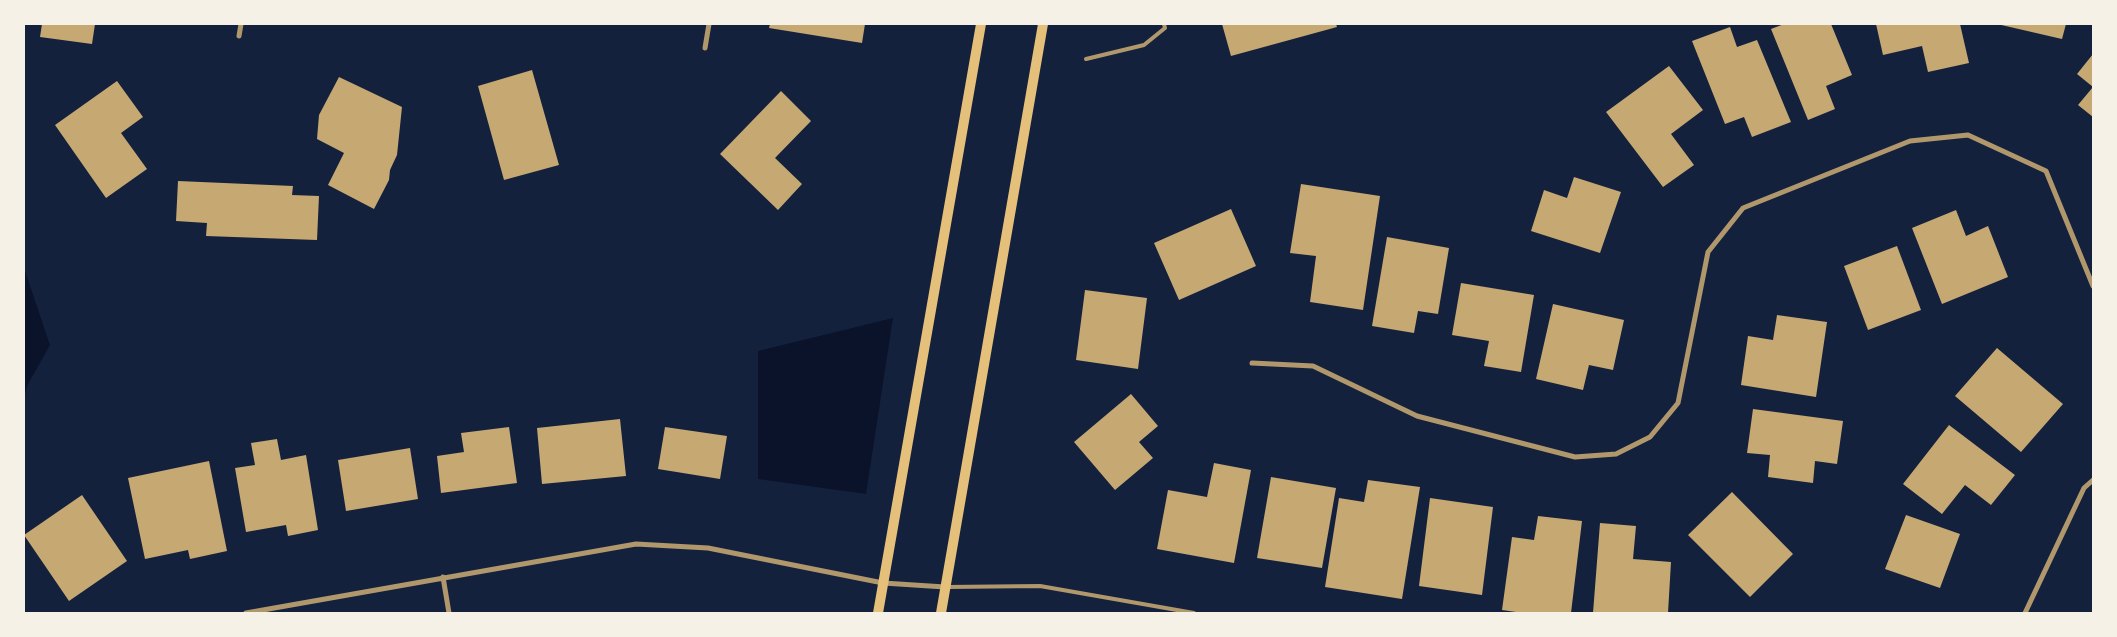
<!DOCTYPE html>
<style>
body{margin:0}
#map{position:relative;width:2117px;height:637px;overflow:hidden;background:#14213d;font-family:Overpass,sans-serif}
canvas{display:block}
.frame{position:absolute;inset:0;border:25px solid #f6f1e7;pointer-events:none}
</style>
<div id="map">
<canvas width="2117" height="637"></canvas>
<div class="frame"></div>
</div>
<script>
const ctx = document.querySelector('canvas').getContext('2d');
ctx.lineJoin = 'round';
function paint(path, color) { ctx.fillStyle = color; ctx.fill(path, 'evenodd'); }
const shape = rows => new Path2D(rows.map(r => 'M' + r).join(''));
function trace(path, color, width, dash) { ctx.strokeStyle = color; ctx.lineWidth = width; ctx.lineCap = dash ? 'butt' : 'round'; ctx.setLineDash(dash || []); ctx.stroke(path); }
const water = shape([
 [24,268,50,345,27,386,24,400],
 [893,318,866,494,758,479,758,351]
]);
const building = shape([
 [42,24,95,24,92,44,40,37],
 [770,24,865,24,862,43,769,28],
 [1222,24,1336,24,1337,27,1231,56],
 [1784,24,1831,24,1852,75,1826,86,1835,109,1808,120,1771,29],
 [1876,24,1960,24,1969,63,1928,72,1922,46,1883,55],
 [1997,24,2066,24,2062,39],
 [1730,27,1737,47,1757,40,1791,122,1752,137,1744,117,1725,124,1692,41],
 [2093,54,2093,117,2078,105,2093,87,2077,74],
 [1669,66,1703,110,1671,134,1694,165,1663,187,1606,112],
 [532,70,559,165,504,180,478,86],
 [339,77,402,107,397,155,390,170,389,180,374,209,328,185,344,153,317,139,319,115],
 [117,81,143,117,121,133,147,169,106,198,55,125],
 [781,91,811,121,775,158,802,184,778,210,720,154],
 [1574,177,1621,192,1600,253,1531,231,1544,190,1567,198],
 [178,181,293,186,292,195,319,196,317,240,206,236,207,223,176,221],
 [1301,184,1380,196,1363,310,1310,302,1316,256,1290,253],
 [1231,209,1256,266,1179,300,1154,243],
 [1956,210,1966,236,1988,226,2008,277,1942,304,1912,228],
 [1387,237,1449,248,1438,314,1418,311,1414,333,1372,326],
 [1897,246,1921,310,1868,330,1844,266],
 [1461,283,1534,295,1521,372,1484,366,1489,341,1452,335],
 [1085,290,1147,298,1138,369,1076,360],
 [1553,304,1624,320,1613,370,1589,365,1583,390,1536,379],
 [1777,315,1827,322,1816,397,1741,385,1748,336,1773,340],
 [1997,348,2063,404,2021,452,1955,396],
 [1131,394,1158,426,1139,442,1153,458,1115,490,1074,442],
 [1753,409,1843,421,1837,464,1815,461,1813,483,1768,477,1770,455,1747,453],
 [620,419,626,476,542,484,537,428],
 [1949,425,2015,475,1991,505,1965,485,1942,514,1903,484],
 [509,427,517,483,441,493,437,456,464,452,461,433],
 [665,427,727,436,720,479,658,469],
 [277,439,281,460,306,455,318,530,288,536,286,525,246,532,235,468,255,465,251,443],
 [410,448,418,499,346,511,338,460],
 [209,461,227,551,190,559,188,550,145,559,128,478],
 [1214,463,1251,470,1234,563,1157,549,1168,490,1207,497],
 [1271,477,1336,488,1322,568,1257,558],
 [1368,480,1420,487,1402,599,1325,587,1339,498,1364,502],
 [1732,492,1793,554,1750,597,1688,535],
 [82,495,127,561,69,601,24,535],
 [1430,498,1493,507,1482,595,1419,586],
 [1906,515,1960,534,1940,588,1885,569],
 [1538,516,1582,521,1571,613,1523,613,1502,610,1512,537,1534,540],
 [1600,523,1636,526,1633,559,1671,562,1668,613,1593,613]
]);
const service = shape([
 [1086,59,1144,45,1165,28,1164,24],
 [946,587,1040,586,1194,613]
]);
const minor = shape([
 [239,36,241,24],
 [705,48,709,24],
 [1252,363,1313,366,1417,416,1575,457,1616,454,1650,437,1678,403,1708,252,1743,208,1910,141,1968,135,2046,171,2093,286],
 [443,577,449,613],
 [246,613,636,544,708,548,883,583,945,587],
 [2025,613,2084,488,2093,480]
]);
const secondary = shape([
 [878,613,981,24],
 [941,613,1043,24]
]);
paint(water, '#0b132b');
paint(building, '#c6a872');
trace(service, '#b1986c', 4);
trace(minor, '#b1986c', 5);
trace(secondary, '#e5c07b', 10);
</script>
